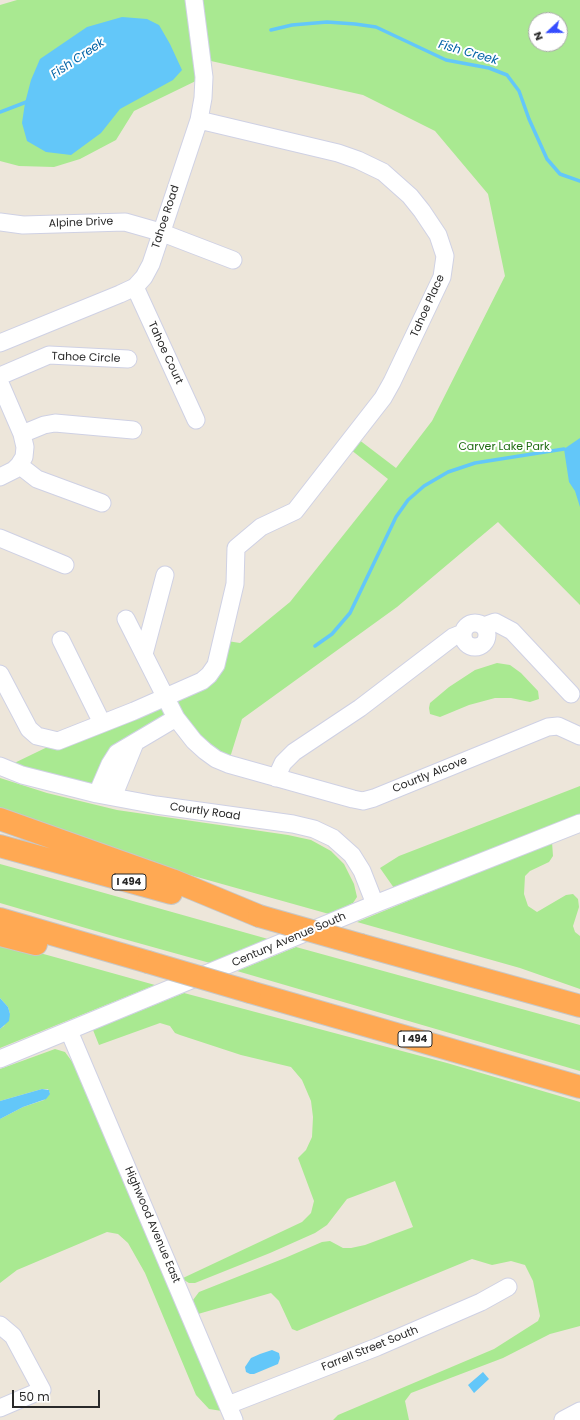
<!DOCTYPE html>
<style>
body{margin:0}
#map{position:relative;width:580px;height:1420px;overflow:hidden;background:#ede6da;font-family:Poppins,sans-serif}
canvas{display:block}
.north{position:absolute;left:528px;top:12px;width:40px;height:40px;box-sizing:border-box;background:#fff;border:1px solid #a9a9a9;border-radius:50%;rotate:248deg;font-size:11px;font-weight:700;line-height:16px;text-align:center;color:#292929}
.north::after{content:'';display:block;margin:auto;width:14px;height:18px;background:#354dff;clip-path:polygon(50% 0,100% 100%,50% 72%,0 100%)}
.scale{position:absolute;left:12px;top:1390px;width:88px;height:18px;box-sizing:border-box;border:2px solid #292929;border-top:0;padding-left:5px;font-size:12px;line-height:14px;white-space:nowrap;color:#292929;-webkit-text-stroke:3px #fff;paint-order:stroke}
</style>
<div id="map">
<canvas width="580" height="1420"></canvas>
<div class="north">N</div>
<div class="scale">50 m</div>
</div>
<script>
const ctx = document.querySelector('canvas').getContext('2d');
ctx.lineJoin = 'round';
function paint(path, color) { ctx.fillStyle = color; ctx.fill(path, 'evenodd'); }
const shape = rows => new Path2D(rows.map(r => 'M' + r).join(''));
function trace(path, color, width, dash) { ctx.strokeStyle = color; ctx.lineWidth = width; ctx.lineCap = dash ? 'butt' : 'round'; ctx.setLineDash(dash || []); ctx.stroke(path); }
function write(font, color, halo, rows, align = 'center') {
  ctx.font = font + ' Poppins,sans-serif'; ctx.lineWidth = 4; ctx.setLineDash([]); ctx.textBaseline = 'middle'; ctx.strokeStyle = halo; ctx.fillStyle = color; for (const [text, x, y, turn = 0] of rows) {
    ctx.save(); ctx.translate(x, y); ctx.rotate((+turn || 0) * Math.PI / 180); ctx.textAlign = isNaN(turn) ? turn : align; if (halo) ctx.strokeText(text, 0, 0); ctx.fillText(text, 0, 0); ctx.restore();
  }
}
const green = shape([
 [17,0,580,0,580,605,498,522,397,607,242,719,228,764,176,718,150,733,97,794,4,768,66,738,202,681,221,640,240,643,290,602,388,479,346,446,354,436,396,468,432,421,505,276,488,194,435,131,363,95,202,59,204,77,134,111,116,140,80,159,54,167,19,166,0,161,0,5],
 [536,20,560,20,560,44,536,44],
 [497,663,510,665,521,673,538,691,539,699,530,702,511,698,495,698,469,705,440,717,430,714,429,708,430,703,449,687,475,670],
 [0,778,47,793,117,810,288,835,311,840,331,851,344,864,354,884,357,897,353,903,329,914,172,870,0,810],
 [580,786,580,815,394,888,380,868,399,856],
 [552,842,553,856,549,862,530,871,525,876,524,894,528,906,537,912,566,895,573,894,578,899,579,907,573,926,575,932,580,936,580,989,520,968,357,922],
 [0,864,83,887,268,939,210,963,113,936,0,903],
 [0,942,58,958,155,985,0,1048,0,1029,4,1026,10,1014,8,1007,0,998],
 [296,947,580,1025,580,1071,237,971],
 [184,993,447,1063,580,1102,580,1326,550,1334,503,1358,411,1393,405,1401,409,1420,333,1420,338,1415,494,1349,538,1321,540,1316,533,1281,525,1265,511,1261,492,1265,472,1259,297,1331,292,1329,279,1301,271,1293,198,1314,193,1300,199,1292,285,1258,322,1242,330,1241,343,1248,351,1248,365,1245,413,1227,395,1181,347,1199,327,1225,315,1233,270,1253,195,1283,189,1283,184,1280,183,1278,302,1222,311,1213,314,1201,298,1158,306,1150,312,1137,313,1117,311,1101,302,1080,291,1067,241,1055,180,1035,175,1033,170,1026,160,1023,99,1045,93,1030],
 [55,1049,65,1052,76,1067,222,1411,209,1409,196,1395,145,1273,128,1243,118,1234,107,1232,17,1270,0,1283,0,1119,23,1107,44,1100,50,1093,48,1089,42,1089,0,1101,0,1069]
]);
const water = shape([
 [122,17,147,19,159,25,170,44,182,70,173,80,120,109,101,133,71,155,46,152,27,141,22,123,25,103,31,80,40,59,87,27],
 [580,438,580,507,575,491,569,482,564,449],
 [0,998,8,1007,10,1014,9,1021,0,1029],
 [42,1089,49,1090,50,1094,46,1099,23,1107,0,1119,0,1101],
 [272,1350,279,1353,280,1358,278,1364,254,1374,250,1374,246,1372,245,1367,251,1358,260,1354],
 [483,1372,489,1379,474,1393,468,1385]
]);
const stream = shape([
 [271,30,292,25,327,22,355,24,376,27,446,60,489,68,507,75,519,91,529,119,547,159,560,174,580,181],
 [0,112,29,101],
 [315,646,332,634,350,613,396,517,408,500,424,486,448,472,475,463,564,449]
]);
const minor = shape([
 [0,222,23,225,125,222,160,232,233,260],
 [135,287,196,420],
 [0,343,120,294,135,287,144,277,151,264,199,120,203,98,204,77,194,0],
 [0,376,49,355,128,359],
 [0,383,22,434,25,447,24,457,19,465,14,470,0,477],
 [22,434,44,425,55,423,133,430],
 [19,465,37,479,102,503],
 [0,538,65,565],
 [126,619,176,718,194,741,205,751,216,759,228,764,353,799,363,801,374,798,548,727,558,726,580,736],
 '463 635a12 12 0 1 1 24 0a12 12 0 1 1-24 0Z',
 [484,626,495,622,512,631,571,694],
 [61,640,102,723],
 [144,654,165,575],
 [0,674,29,729,37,736,58,741,134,711,202,681,209,675,216,665,235,584,236,548,261,527,295,511,383,398,392,382,442,277,445,256,438,235,422,211,410,196,383,172,358,160,338,153,199,120],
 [0,766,22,775,97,794,156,805,293,824,314,829,333,838,352,855,362,871,375,904],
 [276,778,283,763,294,752,360,708,453,637,463,633],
 [97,794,110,764,117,753,176,718],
 [113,797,135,743],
 [69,1031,234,1420],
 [0,1059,375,904,580,823],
 [0,1325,13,1336,42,1390,0,1408],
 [228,1405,377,1347,481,1302,508,1287],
 [563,1420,580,1411]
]);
const highway = shape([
 [0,819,172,880,259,916],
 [0,846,171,893],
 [0,919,148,962],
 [0,935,36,944],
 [361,945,580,1006],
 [250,992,580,1087]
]);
const highwayBridge = shape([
 [259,916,361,945],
 [148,962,250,992]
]);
const shields = [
 [129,882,34],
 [415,1039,34]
];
const shieldNames = [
 ["I 494",129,882],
 ["I 494",415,1039]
];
const streetNames = [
 ["Tahoe Road",166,217,-72],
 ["Alpine Drive",81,223,-2],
 ["Tahoe Place",428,306,-66],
 ["Tahoe Court",165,353,65],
 ["Tahoe Circle",86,358,2],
 ["Courtly Alcove",430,775,-22],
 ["Courtly Road",205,812,8],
 ["Century Avenue South",289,940,-23],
 ["Highwood Avenue East",152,1225,67],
 ["Farrell Street South",370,1349,-22]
];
const parkNames = [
 ["Carver Lake Park",504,447]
];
const waterNames = [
 ["Fish Creek",468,53,16],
 ["Fish Creek",78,59,-34]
];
paint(green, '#a9e991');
paint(water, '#63c7f9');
trace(stream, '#63c7f9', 3.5);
trace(minor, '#cfd1e4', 19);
trace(highway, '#c7c7c7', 24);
trace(minor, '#fff', 17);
trace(highway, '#ffa953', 22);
trace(highwayBridge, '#c7c7c7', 24, []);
trace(highwayBridge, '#ffa953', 22);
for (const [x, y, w] of shields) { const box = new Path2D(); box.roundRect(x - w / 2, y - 8, w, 16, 3); ctx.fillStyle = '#fff'; ctx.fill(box); trace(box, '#292929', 1); }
write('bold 10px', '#292929', null, shieldNames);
write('11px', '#292929', '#fff', streetNames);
write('11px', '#206d13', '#fff', parkNames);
write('italic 12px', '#0162a6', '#fff', waterNames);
</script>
